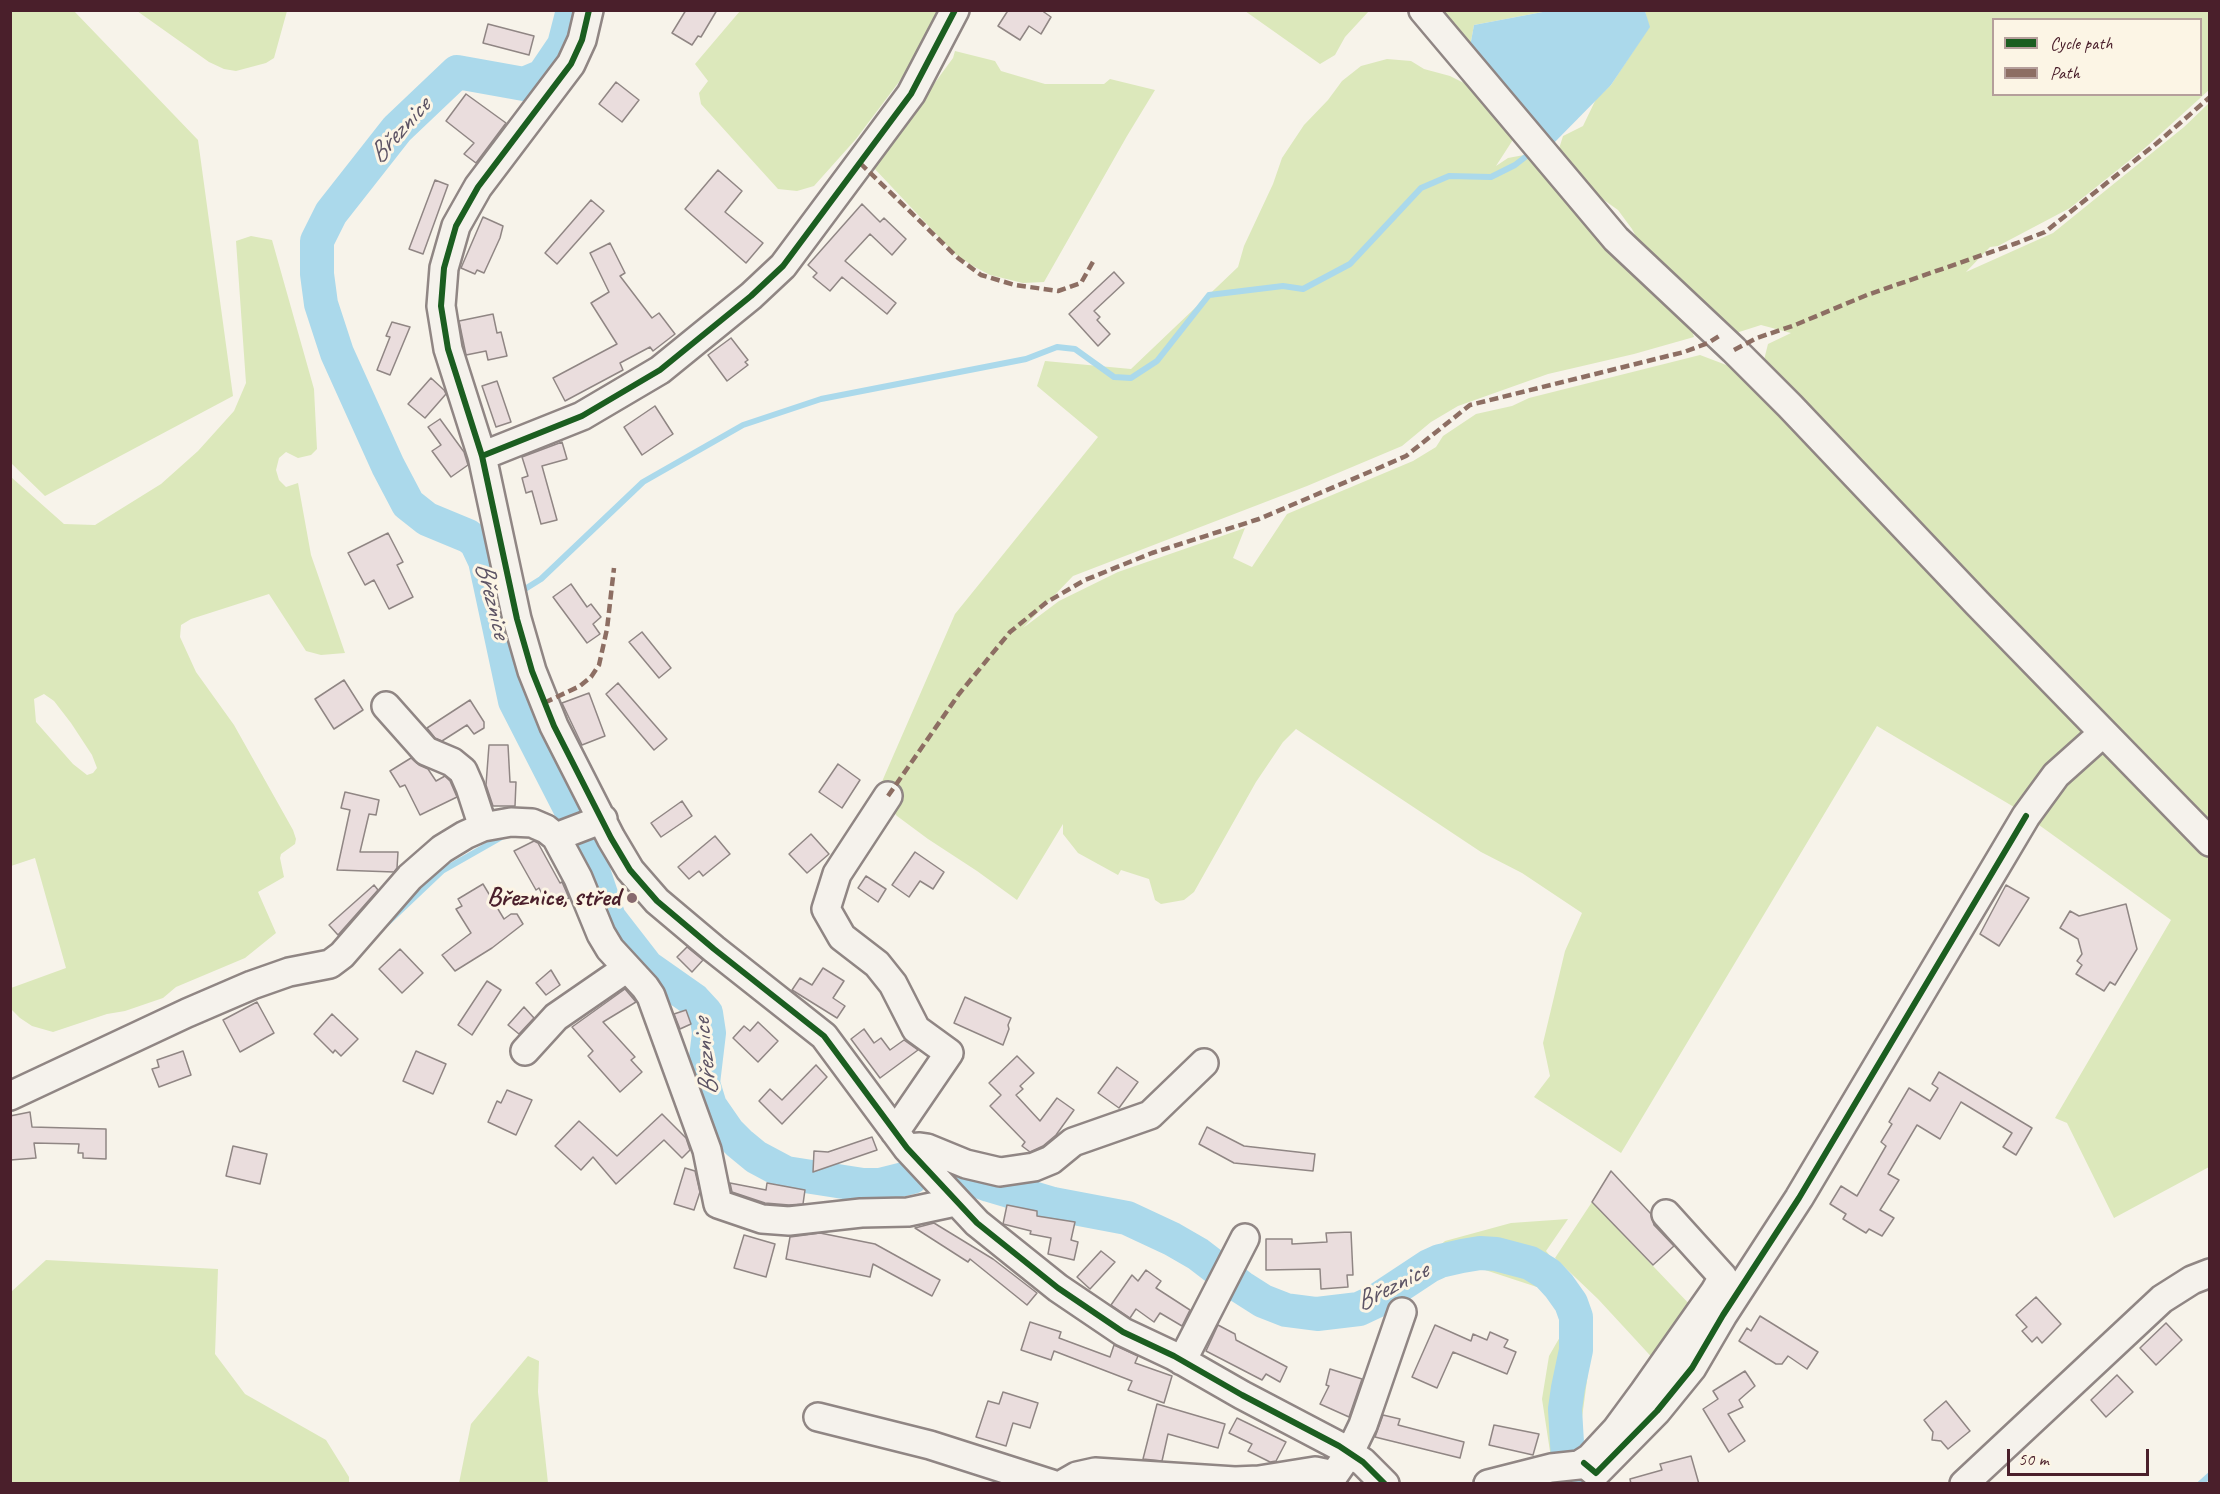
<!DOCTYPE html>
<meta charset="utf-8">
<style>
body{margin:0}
#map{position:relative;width:2220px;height:1494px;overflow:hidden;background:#f7f3ea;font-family:Caveat,sans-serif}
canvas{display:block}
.frame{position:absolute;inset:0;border:12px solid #4a1f2b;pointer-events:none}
.legend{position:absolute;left:1992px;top:18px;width:210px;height:78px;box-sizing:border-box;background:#fcf5e5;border:2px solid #b59f9b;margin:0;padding:8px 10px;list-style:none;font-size:18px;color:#4a1f2b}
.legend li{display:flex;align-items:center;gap:12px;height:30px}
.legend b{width:30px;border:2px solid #b59f9b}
.scale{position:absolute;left:2007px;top:1449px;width:142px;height:27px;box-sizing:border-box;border:3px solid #4a1f2b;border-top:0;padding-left:8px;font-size:18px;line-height:21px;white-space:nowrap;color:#4a1f2b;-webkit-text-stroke:4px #fcf5e5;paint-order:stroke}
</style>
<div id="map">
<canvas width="2220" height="1494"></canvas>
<div class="frame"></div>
<ul class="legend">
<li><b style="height:8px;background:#1b5e20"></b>Cycle path</li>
<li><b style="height:8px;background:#8d6e63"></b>Path</li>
</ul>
<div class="scale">50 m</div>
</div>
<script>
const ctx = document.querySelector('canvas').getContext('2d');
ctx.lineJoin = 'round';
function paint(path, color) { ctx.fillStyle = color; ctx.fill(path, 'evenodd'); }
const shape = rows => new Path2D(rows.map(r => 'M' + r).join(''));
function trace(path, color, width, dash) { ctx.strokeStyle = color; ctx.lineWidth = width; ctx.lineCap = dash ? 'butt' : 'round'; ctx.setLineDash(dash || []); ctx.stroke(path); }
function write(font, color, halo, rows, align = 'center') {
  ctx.font = font + ' Caveat,sans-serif'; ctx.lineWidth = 6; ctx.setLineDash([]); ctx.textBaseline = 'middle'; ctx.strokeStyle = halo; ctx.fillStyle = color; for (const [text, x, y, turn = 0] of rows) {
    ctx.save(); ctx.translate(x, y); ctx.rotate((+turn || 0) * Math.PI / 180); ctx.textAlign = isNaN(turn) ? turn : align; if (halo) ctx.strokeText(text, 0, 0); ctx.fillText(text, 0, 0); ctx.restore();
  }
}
const green = shape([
 [10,11,74,11,198,140,233,396,45,496,11,463],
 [137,11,287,11,274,58,266,63,236,71,224,69,209,62],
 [740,11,943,11,914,62,856,139,814,186,797,191,778,189,701,104,699,93,708,81,695,64],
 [1245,11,1369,11,1345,37,1335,55,1320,64],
 [1435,11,1548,11,1474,25,1470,47],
 [1645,11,2209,11,2209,90,2145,148,2070,208,1998,246,1990,247,1966,272,2053,233,2184,127,2209,103,2209,823,1796,400,1764,360,1768,344,1791,333,1761,325,1736,333,1695,299,1642,248,1632,229,1618,210,1594,193,1557,155,1563,136,1583,126,1596,99,1611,85,1649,27],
 [1994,20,2200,20,2200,94,1994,94],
 [955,51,995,61,1001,71,1045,84,1104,84,1110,79,1155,90,1127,136,1044,282,1023,283,990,275,973,266,955,254,873,167,953,58],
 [1387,59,1411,61,1424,69,1450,76,1464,83,1492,105,1516,135,1496,166,1508,158,1524,155,1538,161,1690,325,1694,337,1634,354,1548,374,1458,406,1431,422,1402,446,1307,486,1073,576,1023,628,1059,601,1118,572,1245,528,1233,558,1252,567,1287,514,1413,461,1436,447,1443,436,1476,414,1512,406,1529,398,1700,355,1729,366,1820,454,1823,461,1919,557,1951,599,2209,857,2209,1167,2114,1218,2067,1123,2055,1118,2171,920,2014,807,1877,726,1621,1153,1534,1097,1550,1076,1543,1043,1565,951,1582,913,1522,873,1481,852,1296,729,1283,742,1256,782,1194,892,1184,900,1161,904,1155,900,1149,879,1121,870,1118,875,1078,853,1063,834,1063,824,1017,900,977,871,928,839,897,816,877,793,955,614,1098,437,1037,386,1045,361,1131,369,1238,267,1244,246,1273,184,1282,158,1304,125,1328,100,1342,81,1361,66],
 [251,236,272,240,314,389,317,449,311,455,298,458,286,452,279,458,276,470,279,480,286,487,298,483,311,555,345,653,321,655,306,651,269,594,191,619,181,625,180,637,196,672,234,725,293,830,296,839,295,844,281,854,280,858,284,877,258,892,276,933,245,958,176,987,163,998,125,1011,107,1014,53,1032,32,1026,20,1018,11,1009,11,988,66,968,35,858,11,866,11,477,64,524,95,525,161,484,198,451,234,411,246,383,236,241],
 [44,694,54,701,71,723,92,755,97,768,93,773,87,775,73,764,36,722,34,699],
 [1592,1202,1694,1309,1658,1364,1598,1299,1555,1258],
 [1568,1219,1546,1251,1573,1283,1587,1314,1588,1373,1577,1455,1551,1458,1542,1399,1549,1356,1568,1323,1543,1289,1479,1268,1439,1275,1431,1253,1445,1241,1511,1223],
 [46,1260,218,1269,215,1354,245,1394,326,1440,349,1477,349,1483,11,1483,11,1292],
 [528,1356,539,1361,538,1392,548,1483,459,1483,471,1424]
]);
const water = shape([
 [1548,11,1645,11,1650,27,1611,85,1548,149,1470,47,1474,25]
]);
const stream = shape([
 [517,594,541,579,643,482,743,425,821,399,1026,359,1057,347,1075,349,1114,377,1131,378,1157,361,1209,295,1283,286,1303,289,1350,264,1421,188,1449,176,1491,177,1515,165,1533,151],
 [496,607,506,600],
 [559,818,574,820],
 [384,926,442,871,507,834],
 [2200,1484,2210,1475]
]);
const river = shape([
 [573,10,564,45,543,76,524,84,457,72,397,129,331,213,317,241,317,274,321,304,337,353,388,466,408,504,427,519,468,536,476,542,485,561,515,701,576,820,609,918,647,967,694,1000,706,1013,709,1033,703,1083,710,1106,728,1132,739,1143,756,1157,786,1173,863,1185,880,1185,912,1177],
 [936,1170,952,1171,989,1185,1053,1204,1127,1218,1172,1239,1198,1254,1241,1287,1263,1301,1286,1310,1317,1314,1359,1309,1376,1301,1429,1266,1440,1261,1462,1256,1480,1253,1496,1254,1530,1263,1548,1274,1559,1286,1571,1303,1576,1317,1576,1350,1568,1388,1565,1409,1568,1460,1567,1479,1565,1484]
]);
const building = shape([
 [686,10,717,10,701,37,698,36,692,45,672,33,686,10],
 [1004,10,1041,10,1051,17,1041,34,1029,26,1020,40,998,26,1007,12,1004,10],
 [488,24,534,36,529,55,483,43,488,24],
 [616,82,639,100,622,122,599,104,616,82],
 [466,94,506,123,476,163,464,154,474,143,446,121,466,94],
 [718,170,742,191,725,212,763,243,746,263,685,209,718,170],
 [435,180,448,185,423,254,409,249,435,180],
 [591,200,604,211,557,264,545,253,591,200],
 [862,204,880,222,884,218,906,239,892,255,870,234,845,261,896,303,887,314,842,277,830,291,813,277,817,273,808,265,862,204],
 [483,217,503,226,500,238,484,273,477,270,475,274,461,268,483,217],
 [610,243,625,273,620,276,652,318,659,313,675,334,653,351,650,347,620,363,623,370,565,401,553,378,617,344,591,303,609,292,590,253,610,243],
 [1114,272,1124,283,1094,311,1100,317,1097,320,1110,334,1098,346,1069,314,1114,272],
 [493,314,497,333,501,332,507,356,488,360,486,351,466,355,459,321,493,314],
 [392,322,410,327,390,375,377,370,390,337,386,336,392,322],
 [731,338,748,360,745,362,748,365,727,381,708,355,731,338],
 [431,378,444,390,446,394,425,418,408,404,431,378],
 [497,381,511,422,496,427,482,386,497,381],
 [655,406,673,434,642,455,624,427,655,406],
 [440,419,464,452,468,465,451,477,432,451,441,445,428,427,440,419],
 [562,442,567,459,542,466,557,520,541,524,532,491,526,493,522,478,528,476,522,457,562,442],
 [388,533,403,562,397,565,413,597,389,609,374,580,365,585,348,553,388,533],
 [571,584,587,607,591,604,601,617,593,624,600,634,587,643,553,597,571,584],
 [642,632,671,668,659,678,629,642,642,632],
 [344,680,363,710,334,729,315,699,344,680],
 [618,683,667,739,654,750,606,694,618,683],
 [589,693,605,736,582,745,562,703,589,693],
 [470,700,484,722,484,728,474,734,467,725,442,741,435,738,427,728,470,700],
 [489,745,508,745,510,782,516,782,515,806,493,806,486,785,489,745],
 [411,758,419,765,428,769,436,781,445,776,450,781,457,797,420,815,405,785,400,787,390,771,411,758],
 [838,764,860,780,842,808,819,792,838,764],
 [345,792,379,800,376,815,369,814,360,852,398,852,397,868,394,872,337,870,350,810,341,808,345,792],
 [682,801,692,816,661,837,651,823,682,801],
 [811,834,829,854,807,873,789,854,811,834],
 [715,836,730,854,703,876,699,871,689,879,678,867,715,836],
 [534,841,538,843,560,883,562,882,569,898,555,905,549,894,543,896,539,888,536,890,514,851,534,841],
 [915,852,944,872,933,889,920,881,909,897,892,885,915,852],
 [866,876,886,889,878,902,858,888,866,876],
 [483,884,504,919,511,914,517,914,523,924,492,948,455,971,442,955,471,933,456,909,462,906,458,899,483,884],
 [374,885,378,890,338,935,329,925,374,885],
 [2006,885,2029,898,1999,946,1980,934,2006,885],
 [2126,904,2137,949,2115,985,2110,982,2104,991,2076,974,2082,965,2077,961,2082,954,2078,939,2060,928,2070,911,2079,916,2126,904],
 [687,947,703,960,692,972,677,957,687,947],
 [400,949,423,973,402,993,379,969,400,949],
 [823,968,844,981,833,998,845,1006,837,1018,792,990,800,978,812,985,823,968],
 [551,970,560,985,546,995,536,983,551,970],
 [487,981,501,990,472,1035,458,1025,487,981],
 [625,989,636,1002,603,1022,635,1057,631,1060,642,1072,620,1092,588,1056,593,1051,572,1027,625,989],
 [965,997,1011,1018,1008,1025,1009,1029,1003,1045,954,1023,965,997],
 [257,1002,274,1033,240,1052,223,1020,257,1002],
 [524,1007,534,1018,519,1034,508,1025,524,1007],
 [686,1010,691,1024,680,1029,674,1014,686,1010],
 [332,1014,358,1039,341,1056,335,1050,333,1053,314,1034,332,1014],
 [758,1022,778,1041,758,1062,733,1038,744,1026,750,1031,758,1022],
 [864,1029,874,1043,881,1038,890,1050,904,1040,918,1050,880,1078,851,1039,864,1029],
 [183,1051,191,1075,159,1087,152,1069,159,1067,157,1060,183,1051],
 [416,1051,446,1064,433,1094,403,1081,416,1051],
 [1017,1056,1034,1073,1020,1086,1023,1089,1016,1095,1040,1121,1057,1098,1074,1110,1056,1135,1043,1146,1030,1152,1022,1146,1025,1142,990,1106,1001,1095,989,1083,1017,1056],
 [816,1065,827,1077,782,1124,759,1101,770,1089,782,1100,816,1065],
 [1117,1067,1138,1082,1119,1108,1098,1093,1117,1067],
 [1939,1072,2032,1128,2016,1155,2003,1147,2012,1133,1961,1102,1940,1139,1917,1125,1888,1174,1899,1180,1880,1210,1894,1218,1882,1236,1869,1229,1866,1233,1843,1219,1846,1214,1830,1204,1841,1186,1857,1196,1886,1146,1881,1142,1892,1124,1889,1122,1909,1088,1930,1101,1938,1088,1932,1084,1939,1072],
 [507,1090,532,1100,516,1135,488,1122,497,1101,501,1103,507,1090],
 [30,1112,32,1127,106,1129,106,1159,83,1158,83,1153,78,1153,79,1144,34,1143,36,1158,10,1160,10,1116,30,1112],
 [662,1114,686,1138,690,1150,682,1158,664,1140,616,1184,593,1157,581,1170,555,1146,579,1121,617,1156,662,1114],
 [1207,1127,1244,1146,1315,1154,1313,1171,1234,1163,1199,1144,1207,1127],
 [872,1137,877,1150,813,1172,814,1151,828,1152,872,1137],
 [233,1146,267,1154,260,1184,226,1176,233,1146],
 [685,1168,695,1171,700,1192,694,1210,674,1204,685,1168],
 [1611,1171,1651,1214,1654,1225,1674,1246,1653,1265,1592,1202,1611,1171],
 [730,1183,766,1190,767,1183,805,1190,803,1204,789,1205,765,1203,732,1192,730,1183],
 [1007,1205,1037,1211,1037,1216,1075,1222,1071,1240,1078,1242,1074,1260,1048,1254,1051,1238,1030,1234,1031,1231,1003,1224,1007,1205],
 [934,1223,993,1259,1037,1293,1027,1305,970,1259,968,1262,915,1228,934,1223],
 [1351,1232,1353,1275,1347,1275,1348,1287,1321,1289,1320,1269,1266,1270,1266,1239,1292,1239,1292,1244,1327,1242,1326,1233,1351,1232],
 [820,1233,875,1244,940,1280,932,1296,873,1264,870,1277,786,1259,790,1237,820,1233],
 [744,1235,775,1244,766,1277,734,1268,744,1235],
 [1101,1251,1115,1262,1090,1289,1077,1277,1101,1251],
 [1146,1270,1161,1281,1156,1288,1190,1310,1182,1326,1160,1313,1154,1322,1136,1309,1130,1318,1111,1305,1132,1275,1138,1281,1146,1270],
 [2036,1297,2061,1324,2042,1343,2037,1337,2032,1342,2022,1331,2027,1327,2016,1315,2036,1297],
 [1760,1316,1818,1352,1807,1369,1788,1356,1782,1364,1776,1364,1739,1341,1747,1328,1751,1331,1760,1316],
 [1030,1322,1061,1332,1059,1338,1110,1357,1114,1345,1138,1356,1135,1363,1172,1376,1164,1403,1128,1390,1132,1381,1054,1351,1051,1360,1021,1350,1030,1322],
 [2166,1323,2182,1340,2156,1365,2140,1348,2166,1323],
 [1218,1325,1235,1334,1236,1340,1287,1367,1280,1382,1266,1374,1262,1380,1206,1351,1218,1325],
 [1435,1325,1471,1341,1473,1334,1487,1340,1490,1332,1508,1340,1504,1347,1516,1352,1507,1374,1453,1352,1437,1388,1412,1377,1435,1325],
 [1330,1369,1362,1379,1349,1417,1320,1404,1329,1386,1326,1385,1330,1369],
 [1745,1371,1755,1386,1739,1400,1743,1407,1728,1414,1745,1441,1729,1452,1703,1409,1718,1399,1713,1391,1745,1371],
 [2117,1375,2133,1392,2106,1417,2091,1400,2117,1375],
 [1003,1392,1038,1403,1030,1428,1013,1423,1006,1446,976,1437,988,1401,999,1404,1003,1392],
 [1946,1401,1970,1431,1948,1449,1941,1441,1932,1440,1933,1432,1924,1420,1946,1401],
 [1157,1404,1225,1424,1218,1448,1168,1434,1162,1461,1143,1459,1157,1404],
 [1383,1415,1400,1419,1398,1425,1464,1442,1460,1458,1375,1437,1383,1415],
 [1237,1418,1286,1442,1276,1461,1270,1462,1248,1451,1252,1444,1229,1433,1237,1418],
 [1494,1425,1539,1434,1533,1455,1489,1445,1494,1425],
 [1691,1456,1699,1484,1631,1484,1630,1479,1662,1470,1660,1464,1691,1456]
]);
const minor = shape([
 [589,10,582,40,571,64,478,187,456,226,444,268,441,306,448,349,482,456,517,619,532,671,554,726,611,838,630,870,657,901,714,949,824,1036,907,1148,977,1223,1058,1288,1123,1332,1174,1356,1242,1395,1339,1446,1363,1462,1385,1484],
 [1423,10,1616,239,1734,350,1790,406,1977,603,2210,842],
 [482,456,582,416,660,370,751,296,783,266,911,94,955,10],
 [386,706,426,751,452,762,463,771,470,787,483,827],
 [888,796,837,874,826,909,842,937,877,964,893,984,916,1029,949,1053,895,1132],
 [556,837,603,819],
 [525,1051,556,1017,627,968],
 [10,1096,187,1013,252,985,289,972,330,964,342,955,410,877,442,849,465,835,483,827,511,822,532,823,546,829,556,837,578,878,601,934,610,949,645,987,651,996,707,1150,718,1204,762,1219,789,1221,861,1213,908,1212,955,1202],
 [907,1148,920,1147,927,1148,966,1164,1000,1172,1034,1167,1051,1160,1073,1142,1150,1115,1204,1063],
 [1182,1361,1245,1238],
 [818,1417,930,1445,1052,1484],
 [1584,1463,1596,1473,1657,1411,1692,1368,1723,1315,1799,1198,2026,816,2056,775,2103,733],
 [1063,1484,1077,1476,1095,1472,1235,1481,1259,1480,1315,1471,1334,1475,1350,1452,1363,1425,1402,1312],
 [1488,1484,1551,1468,1579,1465,1590,1458,1616,1430,1644,1392,1715,1291,1723,1277,1666,1214],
 [1964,1484,2162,1299,2192,1280,2210,1273]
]);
const quiet = shape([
 [860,163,958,258,981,275,1015,285,1058,291,1081,283,1094,260],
 [1734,350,1757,338,1795,325,1867,295,2017,243,2045,232,2157,143,2210,97],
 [544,703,580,686,591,677,599,665,607,629,614,568],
 [888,796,959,694,1010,632,1047,602,1085,580,1152,553,1259,519,1381,467,1406,456,1470,405,1684,352,1708,343,1719,336]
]);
const cycleway = shape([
 [589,10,582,40,571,64,478,187,456,226,444,268,441,306,448,349,482,456,517,619,532,671,554,726,611,838,630,870,657,901,714,949,824,1036,907,1148,977,1223,1058,1288,1123,1332,1174,1356,1242,1395,1339,1446,1363,1462,1385,1484],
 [482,456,582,416,660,370,751,296,783,266,911,94,955,10],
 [1584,1463,1596,1473,1657,1411,1692,1368,1723,1315,1799,1198,2026,816]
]);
const markers = [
 [632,898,6,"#87696e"]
];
const poiNames = [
 ["Březnice, střed",620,898]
];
const waterNames = [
 ["Březnice",400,131,-48],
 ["Březnice",492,600,76],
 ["Březnice",706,1057,-96],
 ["Březnice",1392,1287,-27]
];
paint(green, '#dce8bb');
paint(water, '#abd9eb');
trace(stream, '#abd9eb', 6);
trace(river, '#abd9eb', 34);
paint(building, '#eadddd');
trace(building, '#908684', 1.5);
trace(minor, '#908684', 32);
trace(minor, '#f5f2ec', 27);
trace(quiet, '#8d6e63', 4.5, [9, 4.5]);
trace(cycleway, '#1b5e20', 6);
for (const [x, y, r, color] of markers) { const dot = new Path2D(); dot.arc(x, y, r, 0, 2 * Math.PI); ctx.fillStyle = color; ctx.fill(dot); trace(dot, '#fcf5e5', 2); }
write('bold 26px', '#4a1f2b', '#fcf5e5', poiNames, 'right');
write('italic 27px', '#5d5465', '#fcf5e5', waterNames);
</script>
